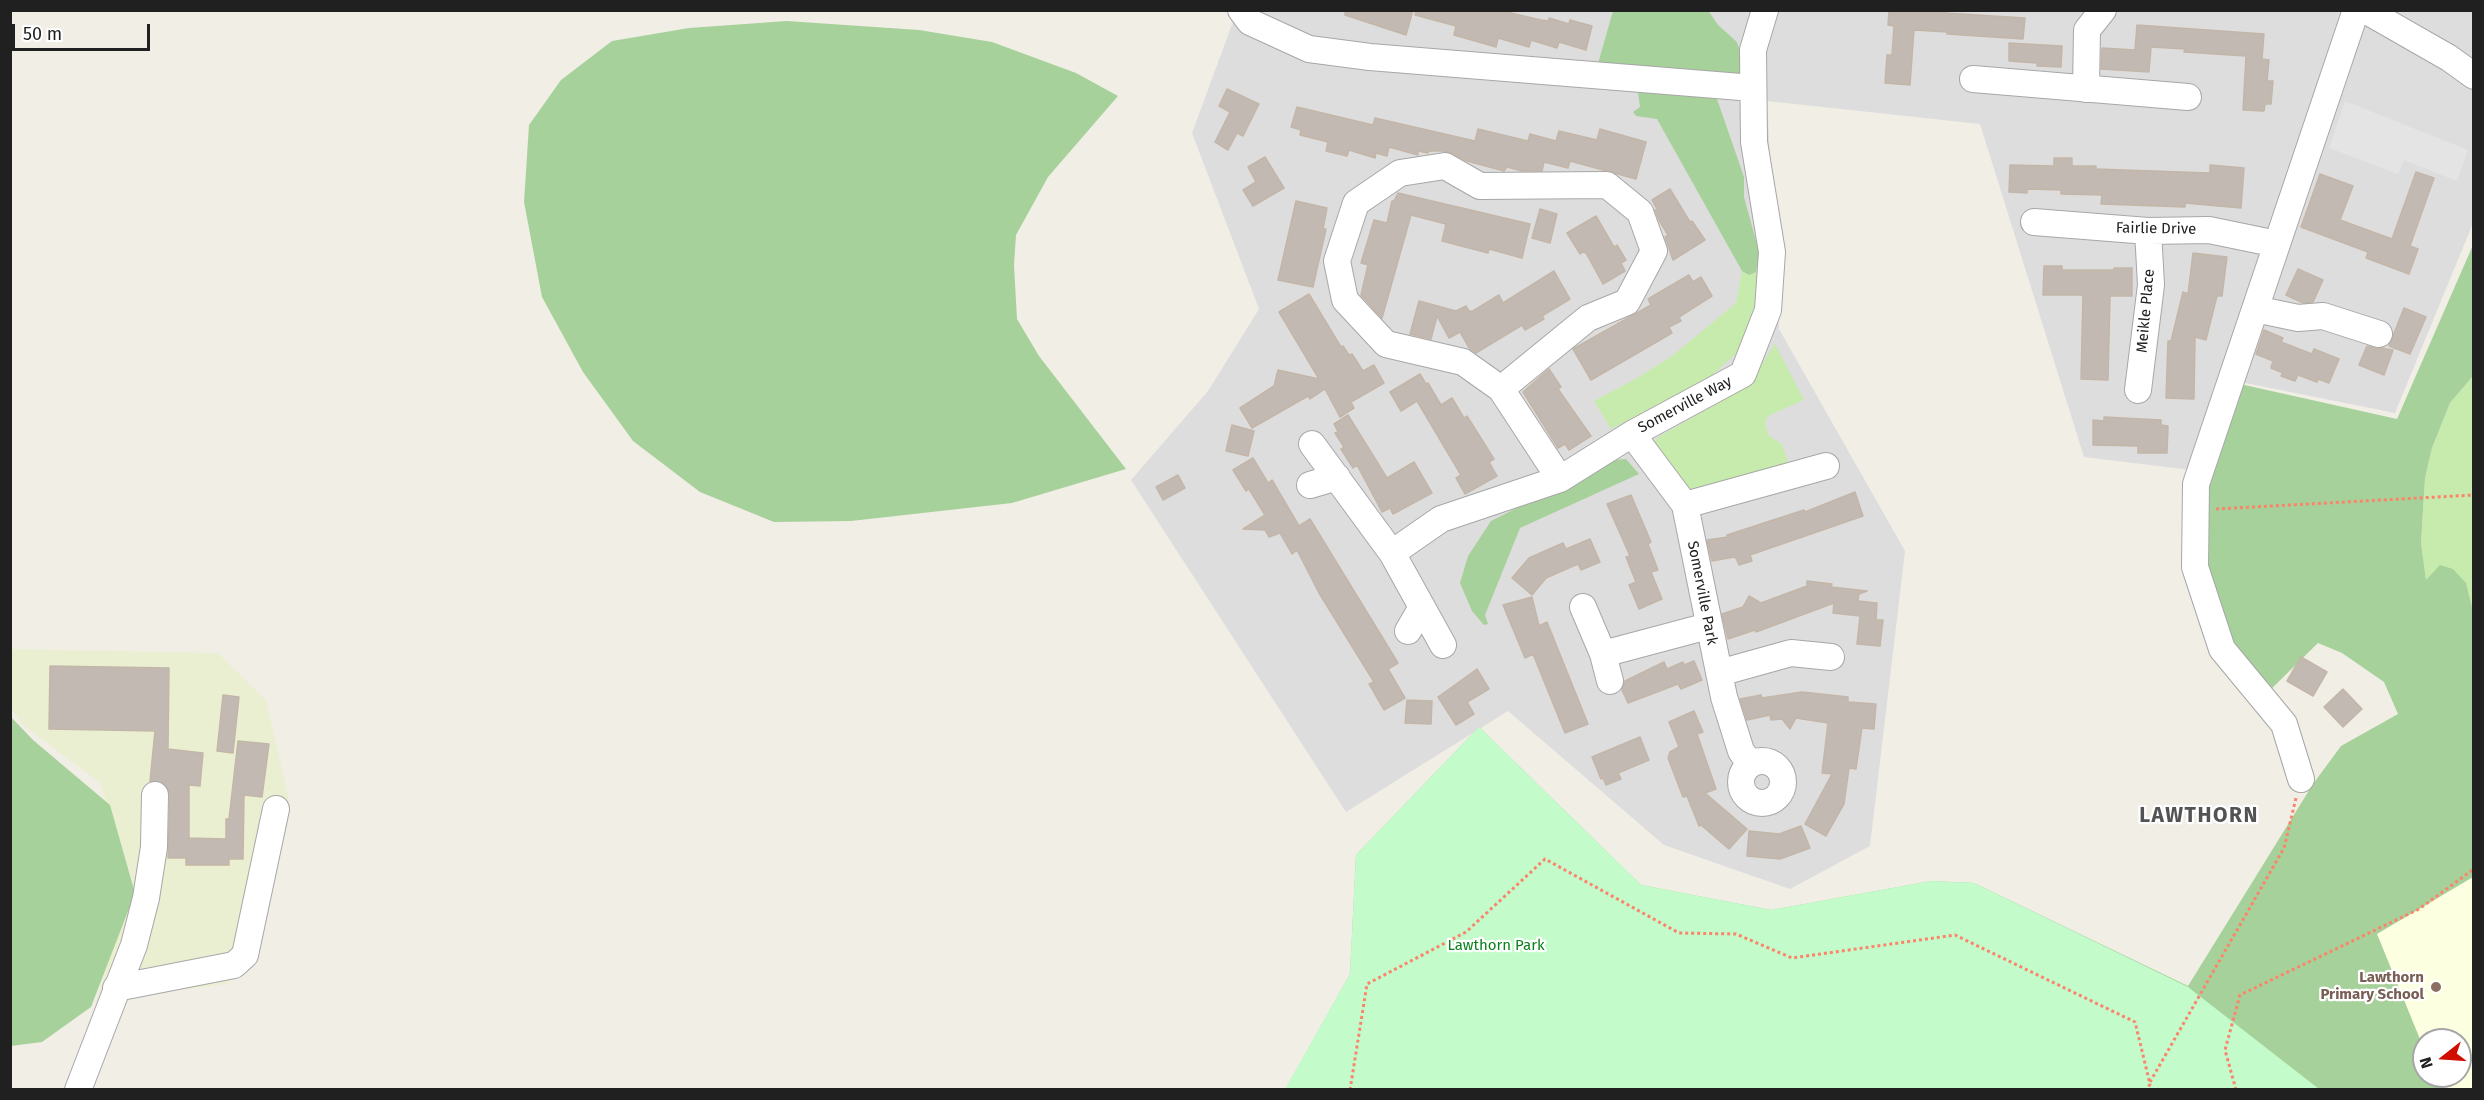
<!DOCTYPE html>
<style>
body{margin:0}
#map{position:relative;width:2484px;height:1100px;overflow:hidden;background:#f1eee6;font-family:"Fira Sans",sans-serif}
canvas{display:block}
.frame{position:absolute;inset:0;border:12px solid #202020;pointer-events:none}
.north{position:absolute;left:2412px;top:1028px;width:60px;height:60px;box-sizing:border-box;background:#fff;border:2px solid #a6a6a6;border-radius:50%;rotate:253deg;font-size:16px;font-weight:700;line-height:24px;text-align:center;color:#202020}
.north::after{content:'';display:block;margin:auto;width:21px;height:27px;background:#d00e00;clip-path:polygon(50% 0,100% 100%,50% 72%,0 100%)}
.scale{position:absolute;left:12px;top:24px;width:138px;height:27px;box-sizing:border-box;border:3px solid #202020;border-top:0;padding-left:8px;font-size:18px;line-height:21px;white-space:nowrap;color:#202020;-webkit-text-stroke:4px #fff;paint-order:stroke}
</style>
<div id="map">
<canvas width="2484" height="1100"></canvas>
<div class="frame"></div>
<div class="north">N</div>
<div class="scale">50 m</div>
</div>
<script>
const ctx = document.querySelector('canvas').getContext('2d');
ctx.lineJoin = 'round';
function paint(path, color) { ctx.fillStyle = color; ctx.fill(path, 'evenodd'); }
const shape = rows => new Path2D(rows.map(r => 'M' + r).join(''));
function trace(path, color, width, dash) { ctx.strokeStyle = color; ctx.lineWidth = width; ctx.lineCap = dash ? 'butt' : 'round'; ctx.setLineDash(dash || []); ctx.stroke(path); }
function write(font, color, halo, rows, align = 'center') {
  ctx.font = font + ' "Fira Sans",sans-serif'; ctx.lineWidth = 4.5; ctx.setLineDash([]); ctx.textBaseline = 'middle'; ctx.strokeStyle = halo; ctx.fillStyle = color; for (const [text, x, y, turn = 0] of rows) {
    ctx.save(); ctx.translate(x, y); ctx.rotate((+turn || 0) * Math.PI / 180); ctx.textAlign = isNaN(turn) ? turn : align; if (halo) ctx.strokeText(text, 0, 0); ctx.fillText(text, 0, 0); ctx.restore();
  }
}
const residential = shape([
 [1237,11,2473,11,2473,223,2395,413,2220,378,2191,470,2084,457,1980,124,1767,101,1779,329,1905,551,1870,846,1790,889,1664,845,1508,711,1346,812,1131,480,1208,391,1259,309,1192,133]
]);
const education = shape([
 [2473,877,2473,1089,2440,1089,2435,1076,2460,1076,2460,1040,2424,1040,2424,1049,2377,934]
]);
const farmland = shape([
 [10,649,218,653,266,700,289,799,255,962,226,984,96,1001,133,882,100,783,23,725,11,708]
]);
const grass = shape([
 [1759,252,1762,277,1761,302,1741,349,1709,378,1611,429,1594,401,1637,378,1672,356,1736,303,1742,271,1749,275,1756,272],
 [1775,344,1804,400,1768,416,1765,423,1769,436,1782,444,1788,462,1783,473,1689,492,1653,444,1658,437,1722,401,1752,378],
 [2473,376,2473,611,2466,583,2426,581,2421,543,2425,478,2432,448,2450,403]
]);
const forest = shape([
 [1708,10,1718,25,1737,42,1747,72,1739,82,1597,67,1613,11],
 [787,21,919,30,992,42,1076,73,1118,96,1048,177,1016,235,1014,265,1017,319,1039,356,1126,469,1012,503,851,521,774,522,700,492,633,441,583,372,542,297,524,202,529,125,561,80,612,41,689,28],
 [1659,89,1696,93,1717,99,1744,177,1744,197,1759,252,1756,272,1749,275,1742,271,1657,119,1636,116,1633,112,1640,107,1638,93],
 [2473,245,2473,376,2450,403,2432,448,2425,478,2421,543,2426,580,2440,565,2453,569,2466,583,2473,611,2473,877,2377,934,2424,1049,2424,1076,2435,1076,2440,1089,1285,1090,1350,974,1356,855,1479,727,1641,885,1771,910,1931,881,1974,883,2188,986,2313,784,2341,746,2398,714,2384,682,2342,653,2318,643,2262,698,2222,649,2195,567,2196,484,2231,382,2397,419],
 [1626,459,1639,474,1520,528,1485,615,1488,624,1484,625,1472,611,1460,583,1468,556,1491,521,1612,460],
 [10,716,33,740,110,805,135,893,91,1007,42,1042,11,1046]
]);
const park = shape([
 [1479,727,1641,885,1771,910,1931,881,1974,883,2188,987,2319,1089,1285,1089,1350,974,1356,855]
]);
const parking = shape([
 [2345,101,2468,150,2457,181,2404,160,2398,174,2329,148]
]);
const building = shape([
 [1345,10,1413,10,1406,35,1345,15,1345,10],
 [1416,10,1498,10,1541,20,1549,21,1549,18,1569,24,1570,20,1592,26,1586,50,1559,42,1557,48,1531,40,1529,47,1498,38,1496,47,1454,35,1456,26,1415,15,1416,10],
 [1900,10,1947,10,1946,13,2025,18,2023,39,1947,34,1947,32,1914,30,1910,85,1885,83,1887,55,1892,55,1894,26,1888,25,1889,11,1900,10],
 [2137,25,2264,34,2262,59,2269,60,2267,81,2273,81,2271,104,2265,104,2264,111,2243,110,2246,56,2184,52,2185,49,2151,47,2149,72,2101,69,2102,48,2135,50,2137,25],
 [2009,43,2062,46,2061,67,2037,66,2037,63,2009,61,2009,43],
 [1227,89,1259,104,1243,136,1237,133,1228,150,1215,142,1230,112,1219,106,1227,89],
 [1297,107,1373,125,1375,118,1475,141,1478,129,1528,141,1530,134,1556,141,1559,131,1597,140,1600,129,1646,142,1636,179,1570,161,1568,168,1544,162,1542,171,1522,171,1507,167,1504,171,1467,161,1452,153,1443,151,1429,151,1428,153,1418,151,1418,155,1389,147,1387,156,1376,153,1375,158,1349,150,1347,156,1326,151,1328,142,1300,135,1301,130,1291,127,1297,107],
 [1265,157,1284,188,1253,206,1243,190,1256,182,1248,167,1265,157],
 [2054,158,2072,158,2072,166,2096,166,2096,169,2210,173,2210,165,2244,168,2241,208,2185,203,2185,207,2101,204,2102,195,2061,194,2061,190,2027,189,2027,193,2009,192,2010,165,2054,166,2054,158],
 [2416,172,2434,178,2410,246,2418,249,2409,274,2366,258,2368,252,2301,227,2320,174,2353,186,2340,220,2392,239,2416,172],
 [1670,189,1690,222,1692,221,1705,240,1673,260,1665,237,1668,235,1659,220,1655,210,1657,209,1652,200,1670,189],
 [1398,193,1530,224,1522,258,1489,249,1488,253,1442,241,1446,224,1411,215,1382,318,1361,295,1368,265,1361,263,1374,220,1387,223,1392,201,1394,201,1398,193],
 [1296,201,1327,208,1323,229,1326,229,1313,287,1278,280,1296,201],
 [1540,209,1557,214,1550,243,1532,238,1540,209],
 [1596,216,1614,247,1617,245,1626,260,1621,263,1625,271,1603,284,1586,253,1583,252,1580,254,1567,233,1596,216],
 [2193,253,2227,257,2222,296,2217,296,2206,340,2195,337,2194,399,2166,398,2168,341,2171,341,2183,292,2188,294,2193,253],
 [2044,266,2062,266,2062,270,2114,270,2114,268,2132,268,2132,296,2110,296,2108,380,2081,379,2083,295,2043,295,2044,266],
 [2298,269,2323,280,2313,302,2303,303,2286,295,2298,269],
 [1554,271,1570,299,1542,316,1544,319,1525,330,1522,325,1476,353,1469,348,1460,332,1449,338,1437,316,1431,339,1410,334,1419,301,1456,311,1466,306,1469,311,1473,311,1499,295,1503,303,1554,271],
 [1689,275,1693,282,1701,277,1712,296,1679,317,1681,321,1669,327,1672,333,1591,380,1573,349,1651,305,1648,299,1689,275],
 [1309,294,1341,347,1343,346,1349,355,1352,354,1363,371,1374,365,1384,383,1351,402,1354,408,1340,417,1325,389,1310,399,1308,396,1252,428,1240,408,1274,386,1278,370,1319,379,1279,312,1309,294],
 [2404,308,2426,317,2410,354,2389,346,2404,308],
 [2264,330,2283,338,2281,342,2312,354,2314,349,2339,359,2329,383,2318,379,2317,382,2298,375,2295,381,2281,376,2283,373,2271,368,2273,361,2256,354,2264,330],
 [2367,346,2393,350,2384,375,2359,365,2367,346],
 [1549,369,1561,387,1558,389,1591,436,1569,450,1565,444,1558,448,1523,392,1549,369],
 [1420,374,1426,384,1428,383,1441,405,1452,398,1464,418,1467,416,1494,459,1489,462,1497,476,1465,494,1456,478,1461,475,1417,401,1401,411,1390,392,1420,374],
 [1348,415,1387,478,1414,462,1432,493,1393,514,1390,508,1382,512,1357,465,1353,468,1341,449,1344,447,1335,433,1338,432,1334,424,1348,415],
 [2104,417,2161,420,2161,425,2168,426,2167,453,2138,453,2138,446,2093,445,2093,420,2104,421,2104,417],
 [1232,425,1254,431,1248,456,1226,451,1232,425],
 [1253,458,1268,483,1272,480,1299,526,1310,519,1398,663,1388,669,1405,698,1384,710,1369,684,1374,682,1319,593,1297,550,1292,554,1280,533,1269,537,1265,530,1243,529,1265,515,1249,489,1246,491,1233,470,1253,458],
 [1178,475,1185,488,1163,500,1156,487,1178,475],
 [1855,492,1863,516,1750,555,1752,561,1739,565,1736,558,1734,557,1712,561,1707,540,1728,537,1727,535,1804,510,1805,512,1855,492],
 [1631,495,1651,542,1648,544,1658,570,1651,572,1662,599,1639,609,1629,585,1636,582,1626,557,1630,556,1607,504,1631,495],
 [1590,539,1600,562,1581,570,1578,564,1546,578,1532,595,1512,578,1529,558,1563,543,1566,549,1590,539],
 [1807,581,1832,584,1831,587,1867,591,1859,594,1858,601,1877,603,1876,620,1883,620,1880,646,1857,644,1860,616,1833,613,1834,603,1756,632,1755,630,1728,639,1722,614,1743,607,1749,596,1761,603,1807,586,1807,581],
 [1532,597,1539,626,1547,622,1588,724,1565,733,1533,654,1525,658,1503,605,1532,597],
 [2301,657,2327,672,2313,696,2287,681,2301,657],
 [1694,661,1702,680,1681,689,1678,684,1628,703,1622,690,1625,681,1664,662,1667,669,1683,662,1684,665,1694,661],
 [50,666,169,668,168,749,203,753,200,786,189,785,189,838,226,839,226,819,229,819,238,741,269,744,262,797,244,795,243,859,229,859,229,865,186,865,186,858,168,858,170,795,163,783,150,781,155,731,49,729,50,666],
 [1477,669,1489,689,1467,702,1474,714,1456,725,1438,697,1477,669],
 [2343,689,2362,709,2343,727,2324,707,2343,689],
 [1802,692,1848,697,1848,702,1876,704,1874,729,1862,728,1856,769,1849,768,1844,804,1826,836,1805,824,1832,774,1822,773,1828,723,1796,718,1790,729,1782,719,1771,720,1770,715,1747,720,1740,699,1761,695,1762,698,1802,692],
 [223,695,239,697,233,753,217,751,223,695],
 [1407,700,1432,701,1431,724,1405,723,1407,700],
 [1694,711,1703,732,1697,734,1716,789,1705,793,1747,829,1729,849,1701,825,1699,826,1687,796,1683,797,1668,758,1670,752,1679,747,1669,722,1694,711],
 [1640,737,1649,760,1618,773,1621,779,1606,785,1603,778,1601,779,1592,757,1640,737],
 [1801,826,1810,848,1780,859,1747,856,1749,831,1779,834,1801,826]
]);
const path = shape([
 [2216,509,2474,495],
 [2150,1082,2284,848,2296,798],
 [1350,1090,1367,984,1466,932,1545,859,1679,933,1736,934,1792,958,1955,935,2135,1022,2150,1084,2147,1090],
 [2236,1090,2225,1050,2240,995,2419,909,2474,869]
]);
const minor = shape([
 [1241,10,1250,22,1309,49,1370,57,1753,88],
 [2365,10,2449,58,2474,76],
 [1973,79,2188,97],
 [2086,89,2087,30,2103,10],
 [2034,222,2148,231,2209,230,2277,244],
 [2255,309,2298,318,2323,316,2379,334],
 [1501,389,1588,318,1627,302,1654,251,1640,212,1607,185,1480,186,1445,166,1400,173,1356,203,1337,261,1345,300,1386,344,1463,362,1501,389,1560,479],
 [2138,390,2151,285,2148,231],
 [1632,434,1685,505,1724,697,1741,751,1750,764],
 [1312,444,1392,553,1443,645],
 [1310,485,1337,477],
 [1685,505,1826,466],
 [1392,553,1441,519,1560,479,1632,434,1743,374,1768,310,1772,252,1754,142,1753,50,1765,10],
 [1583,607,1603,654,1610,681],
 [1408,631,1422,607],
 [1603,654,1708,626],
 [1719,673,1791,653,1831,657],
 '1741 782a21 21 0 1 1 42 0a21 21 0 1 1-42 0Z',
 [2301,779,2284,724,2222,649,2195,567,2196,484,2356,10],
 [116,988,234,965,245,955,276,809],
 [78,1090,134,945,146,898,154,847,155,795]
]);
const markers = [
 [2436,987,6,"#8d6e63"]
];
const streetNames = [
 ["Fairlie Drive",2156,229,1],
 ["Meikle Place",2146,311,-85],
 ["Somerville Way",1685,405,-28],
 ["Somerville Park",1702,593,79]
];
const parkNames = [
 ["Lawthorn Park",1496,946]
];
const educationNames = [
 ["Lawthorn",2424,978],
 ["Primary School",2424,995]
];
const districtNames = [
 ["LAWTHORN",2199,816]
];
paint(residential, '#dedddd');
paint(education, '#fdffe1');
paint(farmland, '#ebefd1');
paint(grass, '#c7ebac');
paint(forest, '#a7d19a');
paint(park, '#c3fbcb');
paint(parking, '#e4e4e4');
paint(building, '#c2bab2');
trace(building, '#c3b6a8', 1.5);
trace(minor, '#a7a7a7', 28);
trace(path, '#fc846b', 3, [3, 3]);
trace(minor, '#fff', 26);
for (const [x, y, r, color] of markers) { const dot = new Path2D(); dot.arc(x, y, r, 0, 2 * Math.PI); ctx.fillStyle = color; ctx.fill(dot); trace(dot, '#fff', 2); }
write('15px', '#202020', '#fff', streetNames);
write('15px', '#0a821c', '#fff', parkNames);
write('bold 15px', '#785e54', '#fff', educationNames, 'right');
ctx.letterSpacing = '1.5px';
write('bold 21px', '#535353', '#fff', districtNames);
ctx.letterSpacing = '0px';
</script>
